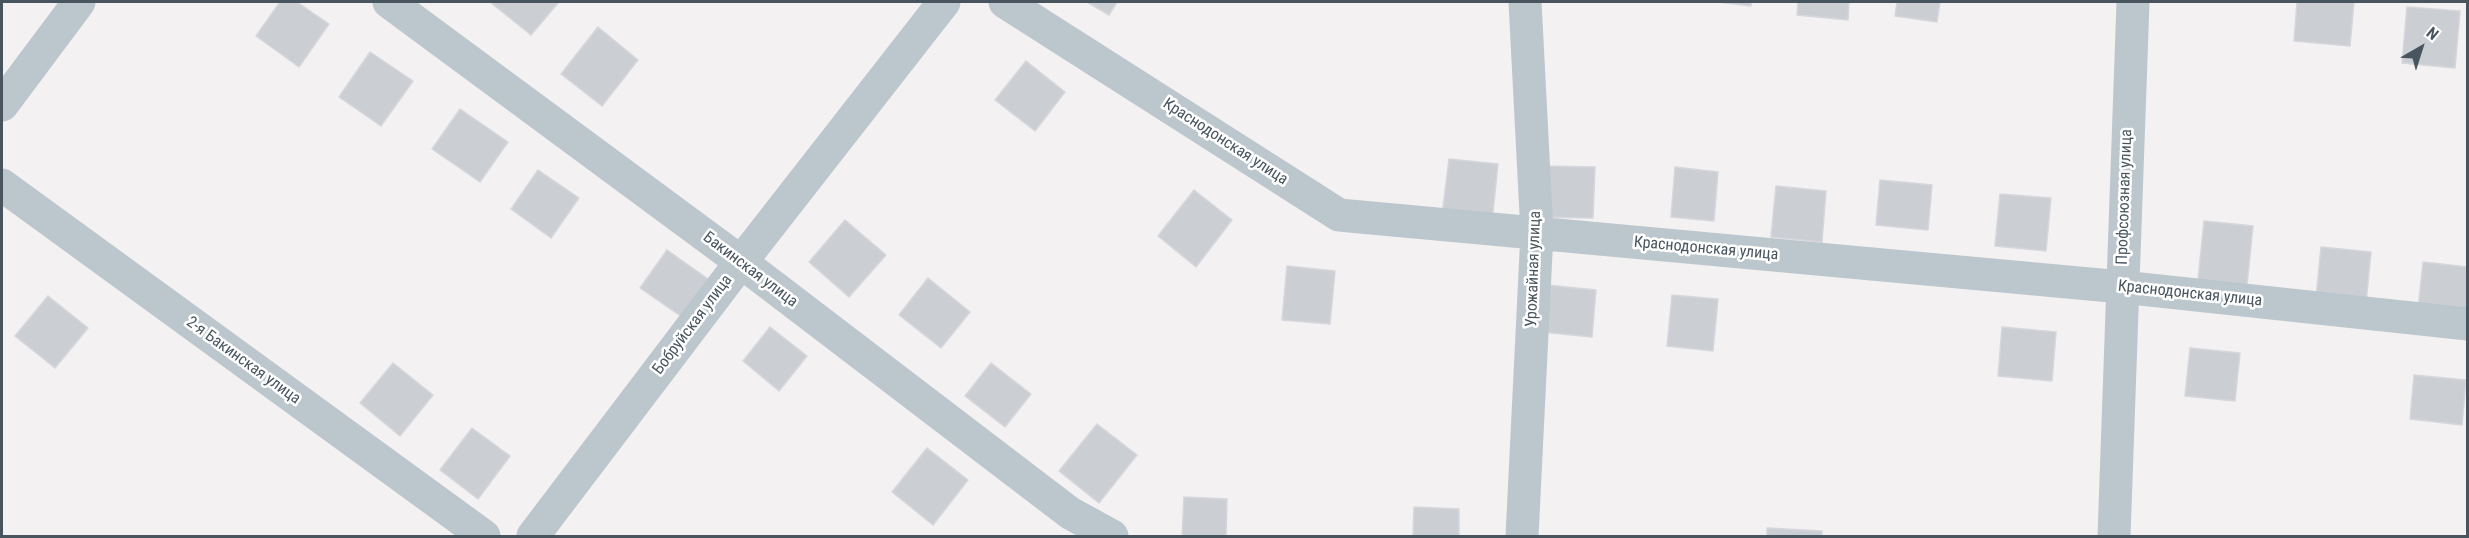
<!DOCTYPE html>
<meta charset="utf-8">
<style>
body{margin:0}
#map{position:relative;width:2469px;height:538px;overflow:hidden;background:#f3f1f1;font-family:"Roboto Condensed",sans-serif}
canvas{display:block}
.frame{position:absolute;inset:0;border:3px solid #48555e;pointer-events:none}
.north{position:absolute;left:2391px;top:18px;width:60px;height:60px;-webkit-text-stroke:4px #fff;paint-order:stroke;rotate:39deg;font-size:16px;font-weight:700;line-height:24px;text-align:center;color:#48555e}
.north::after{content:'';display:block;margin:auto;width:21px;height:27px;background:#48555e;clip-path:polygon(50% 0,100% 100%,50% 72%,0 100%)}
</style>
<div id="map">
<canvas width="2469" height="538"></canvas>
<div class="frame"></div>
<div class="north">N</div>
</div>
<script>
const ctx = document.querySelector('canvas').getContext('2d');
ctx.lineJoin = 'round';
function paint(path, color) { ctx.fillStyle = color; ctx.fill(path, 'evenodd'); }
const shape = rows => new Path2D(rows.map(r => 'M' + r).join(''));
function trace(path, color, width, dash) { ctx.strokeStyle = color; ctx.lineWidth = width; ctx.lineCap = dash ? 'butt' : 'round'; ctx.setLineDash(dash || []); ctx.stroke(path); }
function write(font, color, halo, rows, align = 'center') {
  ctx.font = font + ' "Roboto Condensed",sans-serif'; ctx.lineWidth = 5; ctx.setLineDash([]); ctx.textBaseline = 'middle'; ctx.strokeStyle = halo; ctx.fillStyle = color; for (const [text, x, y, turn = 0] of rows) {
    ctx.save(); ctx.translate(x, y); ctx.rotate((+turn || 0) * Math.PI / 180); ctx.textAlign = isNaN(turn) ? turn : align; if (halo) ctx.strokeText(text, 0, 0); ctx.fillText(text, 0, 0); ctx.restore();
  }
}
const building = shape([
 [280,2,297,2,329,24,299,67,256,36,280,2],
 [490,2,559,2,531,35,490,2],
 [1087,2,1117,2,1109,15,1087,2],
 [1718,2,1751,2,1751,6,1718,2],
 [1798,2,1849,2,1848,20,1797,15,1798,2],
 [1897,2,1940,2,1937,22,1895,16,1897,2],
 [2297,2,2354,2,2350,46,2294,41,2297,2],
 [2407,7,2460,11,2455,68,2402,63,2407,7],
 [598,27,638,60,602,106,561,74,598,27],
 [370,52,413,81,381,126,339,97,370,52],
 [1026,61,1065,92,1035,131,995,100,1026,61],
 [460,109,508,142,480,182,432,149,460,109],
 [1449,159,1498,164,1492,221,1442,215,1449,159],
 [1543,166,1595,167,1593,218,1542,217,1543,166],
 [1675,167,1718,172,1714,221,1671,217,1675,167],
 [538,170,579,198,551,238,511,209,538,170],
 [1880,180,1932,185,1928,230,1876,225,1880,180],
 [1776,186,1826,191,1822,242,1771,237,1776,186],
 [1194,190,1232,220,1196,267,1158,236,1194,190],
 [2000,194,2051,198,2046,251,1995,246,2000,194],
 [845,220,886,255,849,297,809,262,845,220],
 [2204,221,2253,226,2247,285,2198,280,2204,221],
 [2321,247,2371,252,2366,303,2316,298,2321,247],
 [667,250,708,279,682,317,640,288,667,250],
 [2423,262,2468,267,2468,314,2418,309,2423,262],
 [1287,266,1335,271,1330,324,1282,320,1287,266],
 [928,278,970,312,941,348,899,315,928,278],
 [1547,285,1596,290,1592,337,1542,332,1547,285],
 [1672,295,1718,299,1713,351,1667,346,1672,295],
 [48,296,88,328,55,368,15,336,48,296],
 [770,327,807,356,779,391,743,361,770,327],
 [2002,327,2056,332,2052,381,1998,376,2002,327],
 [2190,348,2240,353,2235,401,2185,396,2190,348],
 [393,363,433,395,400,436,360,403,393,363],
 [991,363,1031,394,1005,427,965,396,991,363],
 [2414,375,2466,380,2462,425,2410,419,2414,375],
 [1097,424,1137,455,1099,503,1059,471,1097,424],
 [472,428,510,456,478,499,440,470,472,428],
 [927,448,968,480,933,525,892,492,927,448],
 [1184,497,1227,499,1226,536,1182,536,1184,497],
 [1414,507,1459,509,1459,536,1413,536,1414,507],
 [1767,528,1822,531,1822,536,1767,536,1767,528]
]);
const street = shape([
 [389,2,741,262,1070,513,1112,536],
 [1005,2,1339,215,2122,287,2468,324],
 [2,105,79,2],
 [2,185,484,536],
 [533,536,741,262,944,2],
 [1522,536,1537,233,1525,2],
 [2114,536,2133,2]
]);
const streetNames = [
 ["Краснодонская улица",1225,142,33],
 ["Профсоюзная улица",2125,197,-88],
 ["Краснодонская улица",1706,249,5],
 ["Урожайная улица",1534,269,-88],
 ["Бакинская улица",750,270,37],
 ["Краснодонская улица",2190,294,6],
 ["Бобруйская улица",693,325,-53],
 ["2-я Бакинская улица",243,361,36]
];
paint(building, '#cbced3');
trace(building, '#d5d7dc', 1.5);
trace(street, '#bcc6cd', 33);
write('16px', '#48555e', '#fff', streetNames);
</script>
